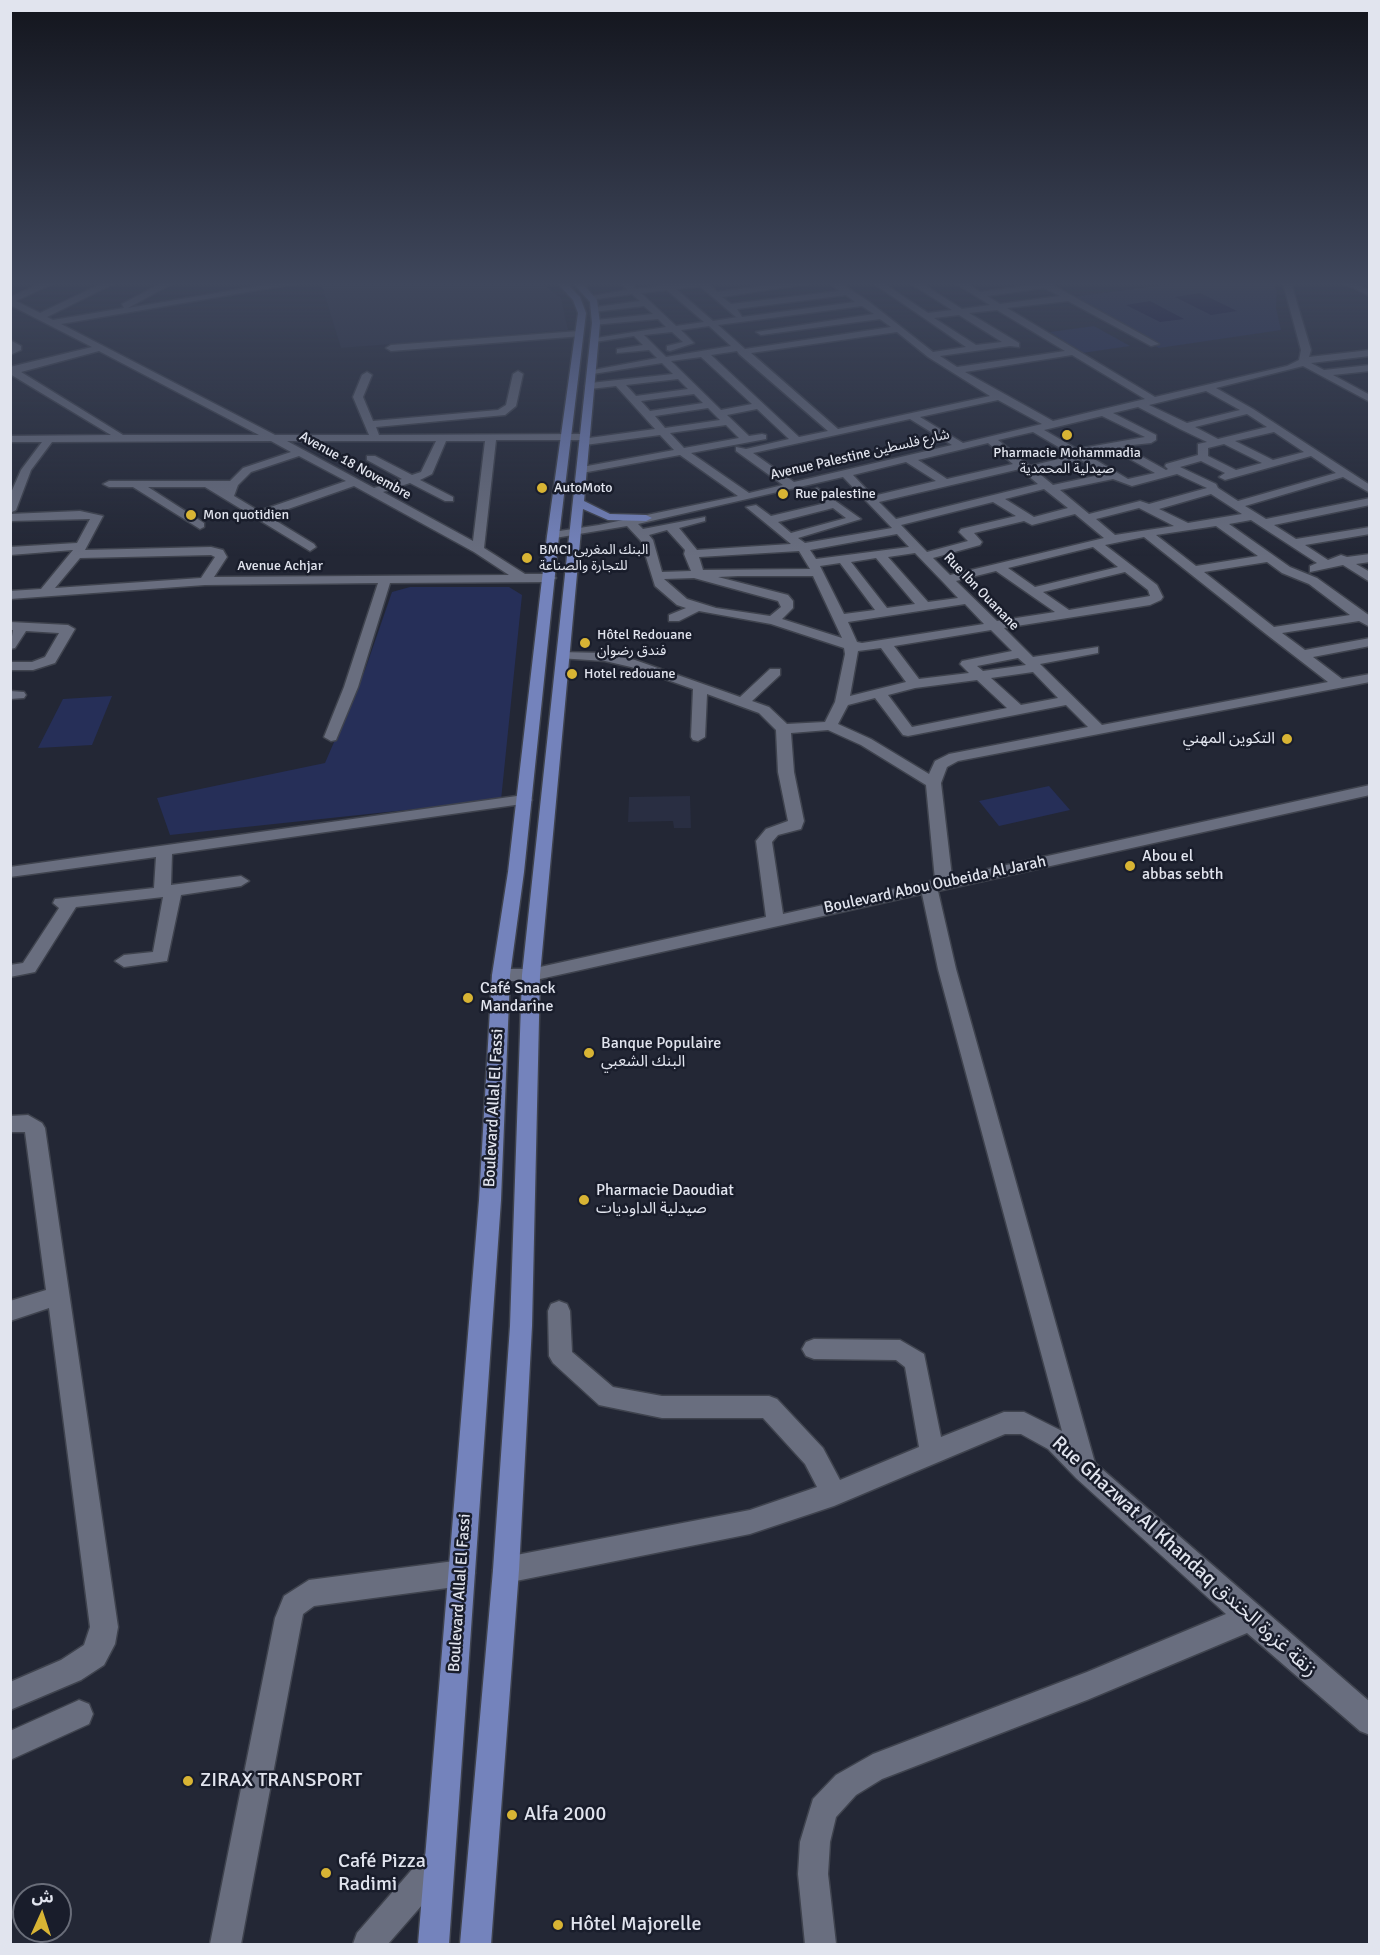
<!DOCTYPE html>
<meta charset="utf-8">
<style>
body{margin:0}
#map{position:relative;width:1380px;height:1955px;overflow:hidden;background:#232735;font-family:Signika,"Noto Sans Arabic",sans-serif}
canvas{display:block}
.frame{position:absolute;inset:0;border:12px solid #e1e4ee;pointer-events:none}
.north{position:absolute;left:12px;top:1883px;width:60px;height:60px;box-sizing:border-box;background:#191d2b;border:2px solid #696d79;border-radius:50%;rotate:3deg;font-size:16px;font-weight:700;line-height:24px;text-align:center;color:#e1e4ee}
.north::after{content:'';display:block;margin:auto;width:21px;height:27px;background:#d8b434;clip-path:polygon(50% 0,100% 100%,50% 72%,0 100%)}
</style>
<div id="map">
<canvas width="1380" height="1955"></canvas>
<div class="frame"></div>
<div class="north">ش</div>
</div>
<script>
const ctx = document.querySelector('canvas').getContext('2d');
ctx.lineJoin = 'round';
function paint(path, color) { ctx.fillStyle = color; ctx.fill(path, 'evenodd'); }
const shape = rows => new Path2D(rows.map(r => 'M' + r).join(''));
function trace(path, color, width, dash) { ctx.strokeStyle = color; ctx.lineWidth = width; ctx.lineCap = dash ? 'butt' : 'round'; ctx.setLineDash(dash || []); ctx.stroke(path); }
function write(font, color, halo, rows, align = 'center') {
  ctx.font = font + ' Signika,"Noto Sans Arabic",sans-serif'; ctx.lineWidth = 5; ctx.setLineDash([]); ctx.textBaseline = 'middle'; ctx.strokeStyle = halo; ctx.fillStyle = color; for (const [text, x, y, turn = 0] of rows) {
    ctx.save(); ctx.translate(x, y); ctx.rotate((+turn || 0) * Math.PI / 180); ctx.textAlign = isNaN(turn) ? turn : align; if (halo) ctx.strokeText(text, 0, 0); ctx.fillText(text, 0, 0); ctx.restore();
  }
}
const built = shape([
 [321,283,542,283,561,298,568,330,341,348],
 [690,796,691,828,674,828,673,821,628,822,629,797]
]);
const green = shape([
 [1180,283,1272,283,1277,291,1276,308,1281,330,1159,348,1071,297],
 [1094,326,1130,346,1082,353,1050,332],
 [410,587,509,587,522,595,501,800,170,835,157,798,325,763,365,670,392,592],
 [112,696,92,745,38,748,63,699],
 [1049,786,1070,810,999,826,979,801]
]);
const water = shape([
 [1200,293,1237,311,1211,315,1175,297],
 [1150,301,1184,319,1160,322,1126,305]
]);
const minor = shape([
 [42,283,54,283,16,301,40,313,103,283,115,283,47,317,53,320,124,308,122,304,162,283,173,283,128,308,277,283,299,283,61,324,275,435,369,435,353,397,362,375,367,372,372,375,363,397,373,421,498,410,506,405,513,374,518,371,523,374,516,406,505,415,376,427,379,435,585,434,589,438,655,429,616,386,590,389,585,386,590,383,673,374,662,363,593,374,588,371,657,358,649,350,617,353,617,349,643,345,634,336,595,342,590,339,666,327,658,319,593,325,592,323,596,320,653,314,644,306,593,312,592,310,596,307,640,301,632,294,590,300,586,297,627,290,621,283,630,283,636,289,662,286,660,283,708,283,717,292,785,283,812,283,722,297,731,304,839,291,830,283,840,283,868,301,933,352,966,347,873,283,883,283,928,313,952,310,910,283,921,283,962,309,990,305,955,283,966,283,980,292,1049,283,1159,344,1151,346,1068,301,1007,308,1155,397,1287,366,1299,360,1301,350,1283,283,1291,283,1311,350,1309,357,1370,350,1370,356,1311,363,1324,370,1370,365,1370,371,1333,375,1370,395,1370,402,1303,366,1216,388,1253,409,1370,485,1370,493,1343,477,1245,506,1266,519,1370,498,1370,505,1274,525,1296,539,1370,527,1370,534,1305,545,1328,560,1341,555,1347,557,1370,554,1370,562,1356,564,1370,572,1370,582,1343,565,1310,572,1310,566,1317,563,1251,520,1229,524,1290,567,1317,578,1370,616,1370,627,1359,621,1282,633,1305,650,1370,638,1370,646,1313,657,1342,679,1370,674,1370,682,958,761,947,767,941,783,952,877,1370,785,1370,795,938,891,956,969,1095,1463,1370,1702,1370,1735,1360,1731,1247,1633,1087,1700,882,1779,856,1795,836,1817,830,1842,828,1874,836,1944,805,1944,798,1874,800,1842,813,1799,836,1775,873,1754,1087,1672,1226,1614,1076,1478,1048,1449,1021,1434,1005,1434,834,1506,750,1534,506,1583,497,1579,493,1570,497,1561,506,1557,750,1510,817,1487,805,1464,763,1418,662,1418,599,1405,553,1363,549,1356,548,1311,551,1304,559,1301,567,1304,570,1311,572,1352,613,1387,662,1396,769,1396,777,1399,823,1448,840,1480,919,1447,905,1367,896,1360,814,1359,806,1356,802,1349,806,1342,814,1339,900,1340,924,1354,941,1437,1004,1412,1024,1412,1062,1431,938,969,922,894,531,981,501,981,492,975,501,969,531,969,766,917,756,841,766,829,788,821,778,772,776,730,759,713,707,694,705,737,698,741,693,740,691,737,693,689,631,667,605,661,558,658,558,652,605,653,635,660,740,697,770,669,780,669,780,675,752,701,769,707,787,724,825,722,835,702,845,654,844,648,771,624,699,611,679,621,669,621,669,615,686,608,677,605,655,586,641,541,627,526,549,539,547,536,553,532,599,525,738,496,680,455,582,473,577,470,582,467,674,450,660,435,585,445,581,444,581,440,496,440,484,548,525,574,550,574,556,578,550,582,390,583,358,687,336,740,331,741,324,737,344,687,378,583,205,585,10,599,10,591,41,589,73,550,10,555,10,547,77,543,90,519,10,521,10,514,80,511,103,516,85,550,211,547,223,550,227,557,214,577,509,575,474,552,354,486,268,516,314,544,316,547,310,551,205,487,148,487,204,523,204,527,200,529,133,487,109,487,103,484,109,481,230,481,243,468,291,452,271,441,52,442,31,470,16,510,10,513,10,495,21,470,42,442,10,442,10,436,111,435,10,374,10,367,92,347,10,305,10,297,42,283],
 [700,286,736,317,738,317,713,321,676,289,700,286],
 [1044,288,1060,296,1000,304,987,296,1044,288],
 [667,290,704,322,676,326,641,293,667,290],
 [846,295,855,302,742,317,737,309,846,295],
 [862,306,874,314,756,332,761,335,880,319,891,327,745,349,718,325,862,306],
 [997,310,1065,351,957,367,940,356,1010,346,1019,347,1019,343,969,313,997,310],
 [959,315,1002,342,976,345,934,318,959,315],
 [709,326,731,346,666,357,644,335,672,332,683,342,667,346,667,350,670,351,694,343,681,330,709,326],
 [897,332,928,357,990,396,838,429,751,353,897,332],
 [99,351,259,435,123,435,21,372,99,351],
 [737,351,739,354,828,431,799,437,711,355,737,351],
 [1072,355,1145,399,1053,421,965,372,1072,355],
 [701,357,752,404,721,410,671,361,701,357],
 [678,379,688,389,636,396,626,385,678,379],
 [1206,391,1240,410,1187,423,1149,405,1206,391],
 [694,394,703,403,650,411,641,401,694,394],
 [998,400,1042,424,963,443,920,417,998,400],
 [1138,407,1180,429,1207,442,1198,444,1198,455,1166,464,1165,466,1168,469,1166,470,1123,446,1151,443,1156,440,1156,435,1113,413,1138,407],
 [708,408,720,420,665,428,655,416,708,408],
 [757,409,789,439,746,449,736,447,736,451,783,485,749,493,691,453,766,439,766,435,762,434,749,436,727,415,757,409],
 [1247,414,1267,427,1218,439,1195,427,1247,414],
 [1102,416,1145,437,1077,449,1044,430,1102,416],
 [910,419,952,445,794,482,753,453,910,419],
 [726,425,739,438,684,448,670,433,726,425],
 [1033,432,1067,452,1071,456,1030,466,998,440,1033,432],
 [1274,432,1304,452,1273,460,1235,441,1274,432],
 [287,441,436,441,421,472,412,475,375,456,367,456,367,460,402,479,374,488,287,441],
 [446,441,485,441,473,541,383,492,410,483,445,501,453,501,453,497,420,480,432,474,446,441],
 [988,443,1013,464,947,479,918,460,988,443],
 [1224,444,1262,463,1236,470,1208,456,1208,448,1224,444],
 [1110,448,1155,473,1128,479,1084,453,1110,448],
 [299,456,346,481,259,511,234,496,238,485,251,472,299,456],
 [1311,456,1336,473,1238,501,1218,488,1216,484,1180,467,1201,461,1225,473,1219,477,1225,480,1311,456],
 [1081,460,1104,474,1053,485,1036,471,1081,460],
 [906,462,936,481,873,496,853,475,906,462],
 [1020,469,1038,484,896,519,879,502,1020,469],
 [1177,474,1207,488,1149,504,1140,501,1089,514,1060,490,1113,479,1132,486,1177,474],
 [843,477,892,528,805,543,798,538,861,519,817,488,811,491,826,503,771,516,756,505,746,507,791,544,697,550,679,528,705,521,705,517,643,529,638,524,843,477],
 [1044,489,1068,508,1034,517,1005,499,1044,489],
 [1211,494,1242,514,1188,523,1159,509,1211,494],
 [993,502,1016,516,961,529,959,532,968,541,927,552,901,525,993,502],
 [833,508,846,518,791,533,778,522,833,508],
 [1139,508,1174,526,1115,535,1096,519,1139,508],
 [1075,514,1104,538,950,575,933,558,980,545,982,542,974,533,1024,521,1032,525,1075,514],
 [1216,526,1258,556,1196,566,1156,535,1216,526],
 [667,530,685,550,684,554,691,571,662,572,653,540,649,535,667,530],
 [897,534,909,547,816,559,810,550,897,534],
 [1144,537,1266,634,1328,682,1102,725,1040,664,1098,653,1098,647,1033,657,1004,628,1150,605,1161,600,1163,597,1157,585,1105,545,1144,537],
 [1093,547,1118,567,1035,587,1008,568,1093,547],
 [799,551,810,569,703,570,699,557,799,551],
 [915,553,943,582,958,598,928,602,888,557,915,553],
 [211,555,215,557,201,578,55,588,80,558,211,555],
 [876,558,915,604,887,608,851,562,876,558],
 [1267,562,1282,573,1309,584,1350,615,1274,627,1204,572,1267,562],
 [840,563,875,610,844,614,820,566,840,563],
 [996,571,1029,594,1055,612,997,621,956,581,996,571],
 [1125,572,1148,590,1150,596,1069,610,1043,592,1125,572],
 [738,576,813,576,842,638,782,619,793,608,793,601,788,595,718,577,738,576],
 [694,578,778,601,781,607,770,616,716,608,687,599,664,579,694,578],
 [965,604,984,624,862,643,857,642,848,622,965,604],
 [991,630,1012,651,962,661,960,664,969,673,919,679,894,646,991,630],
 [881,648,906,682,850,696,858,651,881,648],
 [1018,658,1026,665,983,671,977,666,1018,658],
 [1033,672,1058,698,1021,705,991,678,1033,672],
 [977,680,1007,708,912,727,888,695,915,688,977,680],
 [875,698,903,735,908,736,1066,705,1088,727,949,754,935,761,929,774,871,739,838,724,848,705,875,698],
 [828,730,861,745,926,785,935,880,783,914,772,842,778,835,801,829,804,821,794,772,791,733,828,730],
 [1343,283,1355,283,1370,291,1370,296,1343,283],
 [579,331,582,332,582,336,391,351,386,348,391,345,579,331],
 [10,340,21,346,21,350,10,355,10,340],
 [10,622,68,625,75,629,55,663,33,670,10,670,10,662,32,662,45,657,59,633,26,631,15,648,10,649,13,630,10,630,10,622],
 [10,691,24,692,26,695,24,698,10,699,10,691],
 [524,795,529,797,532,800,529,803,172,854,171,885,241,876,249,881,241,886,181,895,167,961,124,967,115,961,124,955,153,952,163,897,76,907,35,972,10,977,10,965,23,963,59,908,53,903,55,899,154,888,156,857,10,877,10,867,524,795],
 [28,1115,42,1123,45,1128,118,1627,115,1644,104,1665,81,1680,10,1710,10,1682,61,1660,84,1645,90,1627,49,1308,10,1321,10,1301,46,1290,25,1132,10,1132,10,1116,28,1115],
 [462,1560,471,1564,475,1573,471,1582,462,1586,314,1606,303,1614,241,1944,210,1944,275,1618,284,1596,309,1580,462,1560],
 [79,1700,89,1704,93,1714,89,1724,10,1760,10,1731,79,1700],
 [439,1847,450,1851,454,1862,450,1873,388,1944,353,1944,357,1933,428,1851,439,1847]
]);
const major = shape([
 [557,283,566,283,580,297,586,313,559,536,524,872,510,975,501,1200,449,1944,418,1944,479,1200,492,975,508,872,547,536,578,313,573,300,557,283],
 [573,283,582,283,597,300,600,323,584,501,610,514,646,515,652,518,646,521,608,520,583,509,540,975,532,1326,519,1570,491,1944,460,1944,493,1570,510,1326,522,975,592,323,590,302,573,283]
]);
const markers = [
 [1067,435,6,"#d8b434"],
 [542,488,6,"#d8b434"],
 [783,494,6,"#d8b434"],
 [191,515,6,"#d8b434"],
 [527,558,6,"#d8b434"],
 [585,643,6,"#d8b434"],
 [572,674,6,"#d8b434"],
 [1287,739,6,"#d8b434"],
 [1130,866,6,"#d8b434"],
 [468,998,6,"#d8b434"],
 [589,1053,6,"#d8b434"],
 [584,1200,6,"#d8b434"],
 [188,1781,6,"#d8b434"],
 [512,1815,6,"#d8b434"],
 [326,1873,6,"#d8b434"],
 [558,1925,6,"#d8b434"]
];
const farPoinames = [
 ["Pharmacie Mohammadia",1067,453,"center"],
 ["صيدلية المحمدية",1067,469,"center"],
 ["AutoMoto",554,488],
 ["Rue palestine",795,494],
 ["Mon quotidien",203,515],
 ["BMCI البنك المغربي",539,550],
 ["للتجارة والصناعة",539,566],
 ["Hôtel Redouane",597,635],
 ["فندق رضوان",597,651],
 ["Hotel redouane",584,674]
];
const farStreetnames = [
 ["Avenue Palestine شارع فلسطين",860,455,-13],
 ["Avenue 18 Novembre",355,466,29],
 ["Avenue Achjar",280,566],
 ["Rue Ibn Ouanane",981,592,46]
];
const poiNames = [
 ["التكوين المهني",1275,739,"right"],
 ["Abou el",1142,857],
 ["abbas sebth",1142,875],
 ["Café Snack",480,989],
 ["Mandarine",480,1007],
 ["Banque Populaire",601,1044],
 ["البنك الشعبي",601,1062],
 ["Pharmacie Daoudiat",596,1191],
 ["صيدلية الداوديات",596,1209]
];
const streetNames = [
 ["Boulevard Abou Oubeida Al Jarah",935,885,-12],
 ["Boulevard Allal El Fassi",494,1108,-87],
 ["Boulevard Allal El Fassi",460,1593,-86]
];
const nearStreetnames = [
 ["Rue Ghazwat Al Khandaq زنقة غزوة الخندق",1184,1557,42]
];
const nearPoinames = [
 ["ZIRAX TRANSPORT",200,1781],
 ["Alfa 2000",524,1815],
 ["Café Pizza",338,1862],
 ["Radimi",338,1885],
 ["Hôtel Majorelle",570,1925]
];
paint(built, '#292e42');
paint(green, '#262f58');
paint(water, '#070539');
trace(minor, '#3f434e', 3);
trace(major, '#3f434e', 3);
paint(minor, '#696e7f');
paint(major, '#7483bc');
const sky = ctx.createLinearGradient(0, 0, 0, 557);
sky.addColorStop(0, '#13151d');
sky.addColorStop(0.51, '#3f475c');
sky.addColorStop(1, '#3f475c00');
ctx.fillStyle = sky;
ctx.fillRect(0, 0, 1380, 557);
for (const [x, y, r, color] of markers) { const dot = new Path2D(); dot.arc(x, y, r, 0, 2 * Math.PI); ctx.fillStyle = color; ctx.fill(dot); trace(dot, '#191d2b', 2); }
write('14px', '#e1e4ee', '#191d2b', farPoinames, 'left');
write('14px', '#e1e4ee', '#191d2b', farStreetnames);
write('16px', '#e1e4ee', '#191d2b', poiNames, 'left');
write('16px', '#e1e4ee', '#191d2b', streetNames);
write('20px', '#e1e4ee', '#191d2b', nearStreetnames);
write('20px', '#e1e4ee', '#191d2b', nearPoinames, 'left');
</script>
